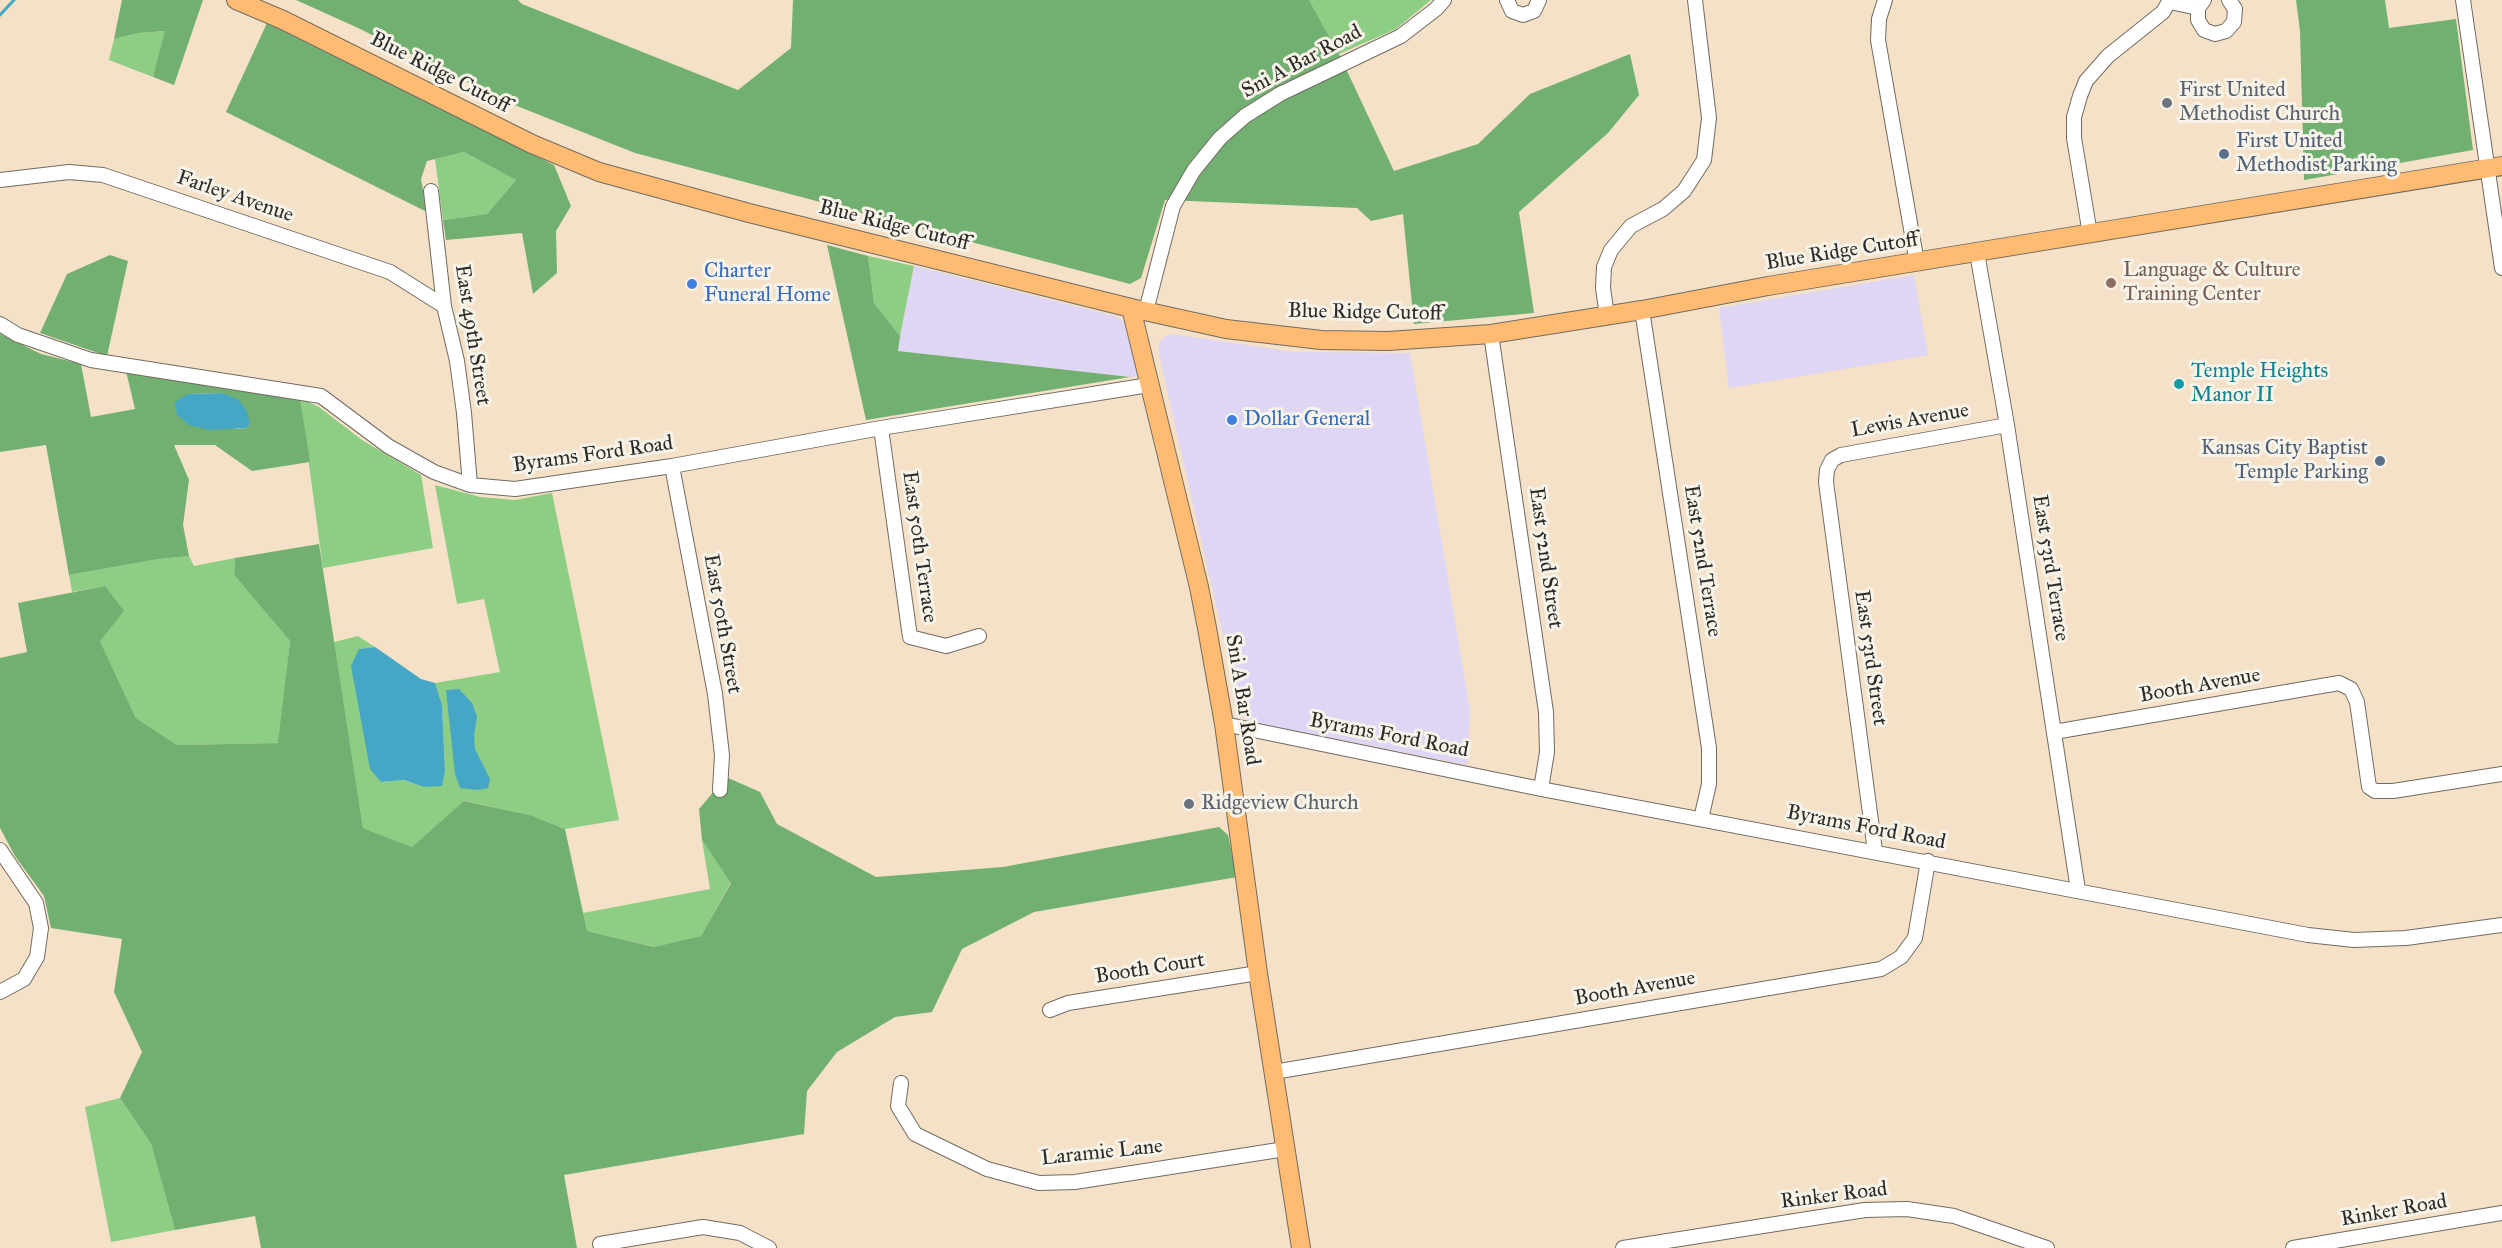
<!DOCTYPE html>
<style>
body{margin:0}
canvas{display:block;background:#f4e1c7}
</style>
<canvas width="2502" height="1248"></canvas>
<script>
const ctx = document.querySelector('canvas').getContext('2d');
ctx.lineJoin = 'round';
function paint(path, color) { ctx.fillStyle = color; ctx.fill(path, 'evenodd'); }
const shape = rows => new Path2D(rows.map(r => 'M' + r).join(''));
function trace(path, color, width, dash) { ctx.strokeStyle = color; ctx.lineWidth = width; ctx.lineCap = dash ? 'butt' : 'round'; ctx.setLineDash(dash || []); ctx.stroke(path); }
function write(font, color, halo, rows, align = 'center') {
  ctx.font = font + ' "IM FELL Great Primer",serif'; ctx.lineWidth = 6; ctx.setLineDash([]); ctx.textBaseline = 'middle'; ctx.strokeStyle = halo; ctx.fillStyle = color; for (const [text, x, y, turn = 0] of rows) {
    ctx.save(); ctx.translate(x, y); ctx.rotate((+turn || 0) * Math.PI / 180); ctx.textAlign = isNaN(turn) ? turn : align; if (halo) ctx.strokeText(text, 0, 0); ctx.fillText(text, 0, 0); ctx.restore();
  }
}
const built = shape([
 [914,266,1115,316,1124,322,1138,376,1130,377,897,351],
 [1914,275,1928,355,1729,388,1719,308],
 [1172,334,1294,352,1410,353,1470,710,1467,765,1263,724,1242,718,1236,714,1225,644,1159,355,1159,343,1164,337]
]);
const green = shape([
 [1309,0,1431,0,1396,29,1339,54],
 [166,31,153,77,109,60,114,39,139,33],
 [464,152,516,180,487,214,443,220,435,159],
 [868,256,914,266,900,336,874,303],
 [300,398,319,407,362,440,421,475,433,548,323,568],
 [435,485,480,497,515,500,552,493,619,820,565,829,530,815,465,801,412,847,363,828,334,642,358,636,375,647,359,649,381,782,404,780,424,787,445,771,442,705,435,683,500,672,484,599,457,604],
 [189,556,194,566,235,558,234,575,290,641,279,743,177,745,136,718,100,641,105,586,72,592,69,575,159,559],
 [702,840,731,882,701,936,655,947,587,931,583,913,710,889],
 [120,1098,151,1144,175,1230,111,1242,85,1107]
]);
const forest = shape([
 [122,0,203,0,174,85,153,77,165,31,139,33,114,39],
 [296,0,518,0,522,4,738,90,791,48,793,0,1309,0,1339,54,1394,171,1478,144,1530,94,1630,54,1639,95,1608,133,1519,212,1534,313,1414,324,1403,214,1371,221,1357,208,1165,200,1141,278,1130,284,635,153,512,104,358,28],
 [2296,0,2385,0,2389,28,2456,19,2473,150,2304,180,2300,31],
 [267,23,554,165,571,206,556,231,557,273,533,294,522,233,446,240,443,220,487,214,516,180,464,152,427,161,421,179,427,212,226,112],
 [827,245,868,256,874,303,900,336,898,351,1130,377,866,420],
 [110,255,128,261,107,356,40,333,67,274],
 [0,334,41,354,81,364,91,417,135,409,126,371,300,398,310,462,252,471,215,445,174,445,189,480,183,525,189,556,159,559,69,575,46,445,0,452],
 [222,393,250,423,247,428,236,429,187,394],
 [319,544,363,828,412,847,464,801,530,815,565,829,587,931,654,947,701,936,731,883,702,840,699,809,726,777,760,792,777,824,876,877,1003,867,1219,827,1228,835,1237,877,1034,912,962,949,932,1012,895,1017,837,1052,807,1091,804,1134,564,1175,577,1248,261,1248,255,1216,175,1230,151,1144,120,1098,142,1052,114,992,122,939,51,928,44,896,15,856,0,828,0,658,27,652,18,603,105,586,124,611,100,641,136,718,177,745,278,743,290,641,234,575,235,558]
]);
const water = shape([
 [222,393,239,400,246,410,250,423,247,428,209,430,189,425,177,415,175,402,188,394],
 [375,647,421,679,435,683,442,705,445,771,442,786,424,787,404,780,381,782,370,769,351,666,359,649],
 [459,689,472,703,477,717,474,735,475,749,490,779,488,788,478,790,460,788,455,774,446,690]
]);
const stream = shape([
 [0,15,14,0]
]);
const minor = shape([
 [1507,0,1512,11,1523,15,1534,11,1539,0],
 [1885,0,1879,19,1878,40,1917,263],
 [2204,0,2198,8,2198,20,2204,30,2215,34,2226,31,2234,22,2235,9,2229,0],
 [2463,0,2502,268],
 [2170,2,2198,8],
 [0,180,69,172,103,175,390,272,444,306],
 [431,191,444,306,457,361,464,413,470,485],
 [2090,234,2074,138,2074,117,2080,96,2086,81,2108,56,2163,12,2170,0],
 [1977,253,2007,425,2078,890],
 [1642,310,1709,748,1709,784,1701,819],
 [1146,311,1173,206,1194,170,1220,138,1245,116,1280,94,1401,36,1436,9,1444,0],
 [1607,316,1603,288,1604,267,1611,250,1631,226,1663,209,1684,191,1704,160,1709,118,1695,0],
 [0,324,18,335,91,360,321,396,388,446,434,472,470,485,515,489,672,466,881,428,1149,385],
 [1491,334,1546,712,1547,752,1541,789],
 [881,428,910,637,946,646,979,636],
 [672,466,715,694,722,755,720,790],
 [1224,724,1541,789,2308,935,2354,940,2406,938,2502,925],
 [2054,732,2339,683,2351,689,2357,702,2369,787,2375,791,2393,791,2502,774],
 [0,850,36,903,41,928,37,957,24,979,0,992],
 [1875,851,1826,482,1827,470,1832,460,1841,455,2007,425],
 [1050,1010,1068,1003,1258,973],
 [1274,1072,1881,969,1901,957,1915,938,1928,861],
 [901,1083,898,1106,915,1134,987,1169,1039,1183,1075,1182,1285,1149],
 [600,1244,703,1227,740,1233,769,1248],
 [1623,1248,1865,1210,1907,1209,1954,1216,2047,1248],
 [2293,1248,2502,1213]
]);
const major = shape([
 [236,0,283,20,532,144,599,172,749,213,1131,308,1226,329,1321,340,1388,341,1491,334,1642,310,1768,286,2502,166],
 [1131,308,1199,587,1207,628,1224,724,1258,973,1301,1248]
]);
const markers = [
 [2167,103,6,"#6b7280"],
 [2224,154,6,"#5c6f8a"],
 [2111,283,6,"#8d6e63"],
 [692,284,6,"#3f7fe0"],
 [2179,384,6,"#0f9aa8"],
 [1232,420,6,"#3f7fe0"],
 [2380,461,6,"#5c6f8a"],
 [1189,804,6,"#6b7280"]
];
const streetNames = [
 ["Sni A Bar Road",1302,62,-28],
 ["Blue Ridge Cutoff",440,73,27],
 ["Farley Avenue",235,197,19],
 ["Blue Ridge Cutoff",894,226,14],
 ["Blue Ridge Cutoff",1842,252,-9],
 ["Blue Ridge Cutoff",1365,313,1],
 ["East 49th Street",472,335,81],
 ["Lewis Avenue",1910,421,-10],
 ["Byrams Ford Road",593,455,-8],
 ["East 50th Terrace",919,547,82],
 ["East 52nd Street",1545,558,82],
 ["East 52nd Terrace",1702,561,81],
 ["East 53rd Terrace",2050,568,81],
 ["East 50th Street",722,624,80],
 ["East 53rd Street",1870,658,82],
 ["Booth Avenue",2200,686,-10],
 ["Sni A Bar Road",1242,700,81],
 ["Byrams Ford Road",1389,736,11],
 ["Byrams Ford Road",1866,828,11],
 ["Booth Court",1150,969,-9],
 ["Booth Avenue",1635,989,-10],
 ["Laramie Lane",1102,1153,-6],
 ["Rinker Road",1834,1196,-7],
 ["Rinker Road",2394,1211,-10]
];
const worshipNames = [
 ["First United",2179,91],
 ["Methodist Church",2179,115],
 ["Ridgeview Church",1201,804]
];
const serviceNames = [
 ["First United",2236,142],
 ["Methodist Parking",2236,166],
 ["Kansas City Baptist",2368,449,"right"],
 ["Temple Parking",2368,473,"right"]
];
const educationNames = [
 ["Language & Culture",2123,271],
 ["Training Center",2123,295]
];
const shopNames = [
 ["Charter",704,272],
 ["Funeral Home",704,296],
 ["Dollar General",1244,420]
];
const cultureNames = [
 ["Temple Heights",2191,372],
 ["Manor II",2191,396]
];
paint(built, '#dfd5f5');
paint(green, '#8dcd84');
paint(forest, '#72b072');
paint(water, '#45a6c5');
trace(stream, '#45a6c5', 3);
trace(minor, '#716b62', 16);
trace(major, '#716b62', 20);
trace(minor, '#fff', 14);
trace(major, '#ffbb71', 18);
for (const [x, y, r, color] of markers) { const dot = new Path2D(); dot.arc(x, y, r, 0, 2 * Math.PI); ctx.fillStyle = color; ctx.fill(dot); trace(dot, '#f7f3e8', 2); }
write('21px', '#2b2b2b', '#f7f3e8', streetNames);
write('21px', '#5b616d', '#f7f3e8', worshipNames, 'left');
write('21px', '#4e5e75', '#f7f3e8', serviceNames, 'left');
write('21px', '#785e54', '#f7f3e8', educationNames, 'left');
write('21px', '#366cbe', '#f7f3e8', shopNames, 'left');
write('21px', '#0d838f', '#f7f3e8', cultureNames, 'left');
</script>
